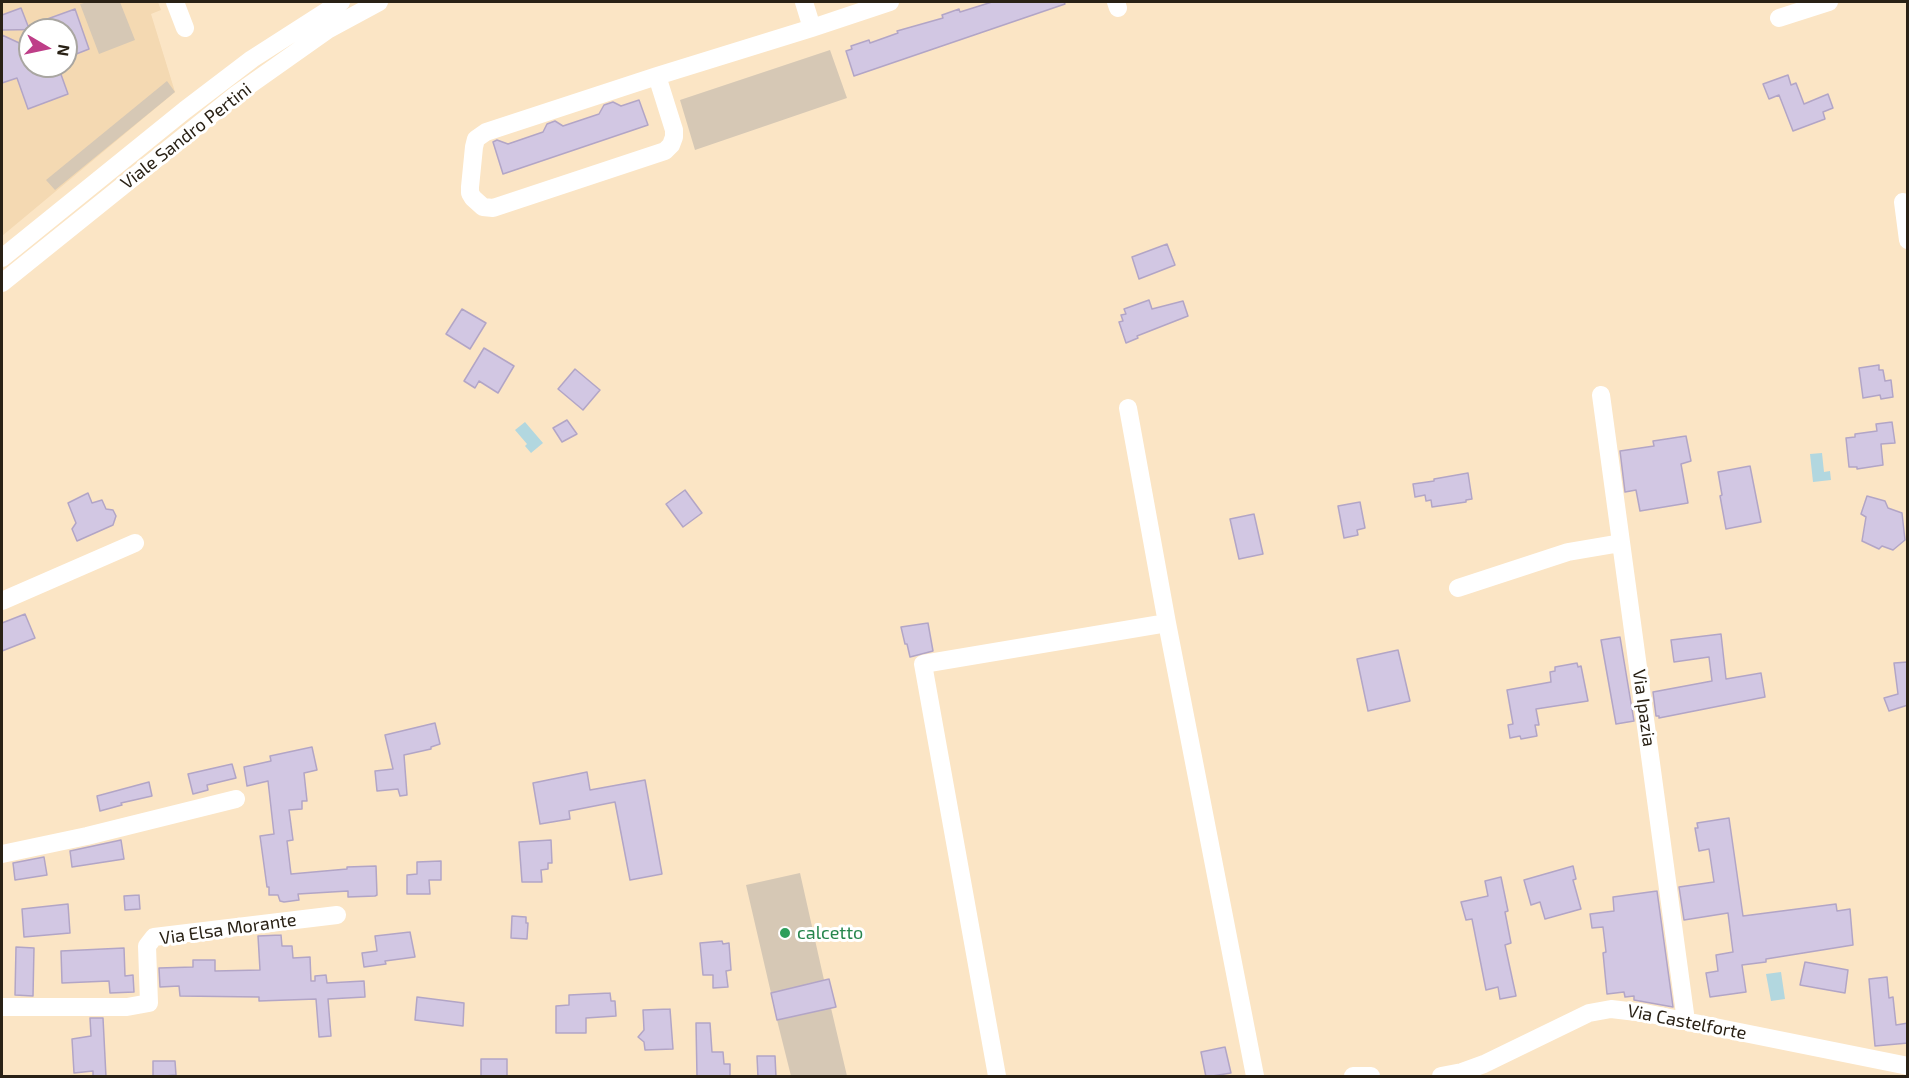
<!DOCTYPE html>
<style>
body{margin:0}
#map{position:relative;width:1909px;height:1078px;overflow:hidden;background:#fbe5c5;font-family:"Exo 2",sans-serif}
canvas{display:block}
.frame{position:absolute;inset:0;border:3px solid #292115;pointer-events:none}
.north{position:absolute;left:18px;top:18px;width:60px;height:60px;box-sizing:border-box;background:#fff;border:2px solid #a9a6a1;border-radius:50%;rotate:99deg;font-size:16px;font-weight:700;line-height:24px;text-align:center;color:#292115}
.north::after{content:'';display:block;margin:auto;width:21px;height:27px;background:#be3e88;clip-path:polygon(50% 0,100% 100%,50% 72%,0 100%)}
</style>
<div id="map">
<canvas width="1909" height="1078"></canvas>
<div class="frame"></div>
<div class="north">N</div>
</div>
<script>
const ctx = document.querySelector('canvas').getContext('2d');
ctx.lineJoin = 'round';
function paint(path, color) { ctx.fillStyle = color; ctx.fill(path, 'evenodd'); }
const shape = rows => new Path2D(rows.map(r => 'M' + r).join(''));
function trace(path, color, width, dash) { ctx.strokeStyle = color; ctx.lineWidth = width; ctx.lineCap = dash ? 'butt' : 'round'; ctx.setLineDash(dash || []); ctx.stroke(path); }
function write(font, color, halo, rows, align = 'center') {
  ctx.font = font + ' "Exo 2",sans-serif'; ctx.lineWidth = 6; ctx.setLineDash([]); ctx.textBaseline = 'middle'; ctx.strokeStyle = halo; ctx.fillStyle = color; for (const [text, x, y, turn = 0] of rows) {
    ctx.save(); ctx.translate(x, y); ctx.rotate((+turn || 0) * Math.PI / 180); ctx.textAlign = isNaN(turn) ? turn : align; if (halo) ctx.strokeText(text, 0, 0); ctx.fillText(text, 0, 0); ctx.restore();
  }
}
const built = shape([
 [2,2,158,2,161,10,151,14,175,92,2,236],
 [30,30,66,30,66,66,30,66]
]);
const green = shape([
 [88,2,120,2,135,40,99,54,80,4],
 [830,50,847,98,695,150,680,100],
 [167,81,175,92,55,190,46,180],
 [800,873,824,980,771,993,746,885],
 [831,1008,847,1076,791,1076,777,1020]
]);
const water = shape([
 [525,422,543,443,531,453,525,446,527,444,515,430],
 [1822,453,1824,472,1830,471,1831,480,1813,482,1810,454],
 [1781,972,1785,999,1771,1001,1766,974]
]);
const building = shape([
 [992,2,1064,2,1065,4,854,76,846,51,852,49,851,46,869,40,870,43,898,33,897,31,943,18,942,15,959,9,960,12,992,2],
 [21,8,28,26,75,9,89,49,66,58,66,29,2,30,2,15,21,8],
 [2,35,30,48,30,66,58,66,68,94,28,109,17,78,2,83,2,35],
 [1788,75,1791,85,1796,83,1804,104,1828,94,1833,108,1823,112,1825,119,1793,131,1779,95,1769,99,1763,84,1788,75],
 [639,100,648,125,503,174,493,142,497,140,508,144,543,132,547,124,555,121,563,126,599,114,604,105,613,102,621,106,639,100],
 [1167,244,1175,265,1139,279,1132,257,1167,244],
 [1149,300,1152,309,1183,301,1188,316,1137,336,1138,338,1126,343,1119,322,1123,321,1121,315,1126,314,1124,309,1149,300],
 [462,309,486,323,470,349,446,334,462,309],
 [484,348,514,366,498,393,479,381,475,388,464,381,484,348],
 [1879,365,1879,370,1883,370,1885,381,1891,380,1893,397,1881,399,1880,395,1863,398,1859,368,1879,365],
 [575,369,600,390,583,410,558,389,575,369],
 [567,420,577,434,562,442,553,428,567,420],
 [1892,422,1895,443,1881,444,1883,465,1857,469,1857,467,1849,467,1846,438,1855,437,1855,434,1877,431,1876,424,1892,422],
 [1686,436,1691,461,1681,464,1688,503,1640,511,1636,490,1625,492,1620,451,1654,446,1653,441,1686,436],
 [1750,466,1761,522,1726,529,1720,496,1722,495,1718,472,1750,466],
 [1468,473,1472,499,1466,500,1466,502,1432,507,1431,500,1426,501,1425,495,1415,497,1413,484,1434,481,1434,479,1468,473],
 [685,490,702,513,683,527,666,504,685,490],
 [88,493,92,503,102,500,106,509,113,510,116,516,113,525,77,541,72,529,76,523,68,503,88,493],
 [1867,496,1885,501,1888,508,1902,513,1905,540,1893,550,1882,546,1879,549,1862,541,1866,517,1861,514,1867,496],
 [1360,502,1365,528,1357,530,1358,535,1344,538,1338,506,1360,502],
 [1254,514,1263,554,1239,559,1230,519,1254,514],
 [25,614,35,638,2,651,2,623,25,614],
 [928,623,933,651,910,657,907,644,905,644,901,627,928,623],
 [1721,634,1726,679,1761,673,1765,697,1659,718,1659,716,1656,716,1653,692,1712,681,1709,657,1674,662,1671,640,1721,634],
 [1620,637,1634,721,1616,724,1601,640,1620,637],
 [1398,650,1410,701,1368,711,1357,659,1398,650],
 [1908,662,1908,705,1889,711,1884,698,1898,694,1894,663,1908,662],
 [1577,663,1578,667,1581,666,1588,701,1536,709,1539,725,1535,725,1537,736,1521,739,1520,736,1510,738,1508,725,1513,724,1507,690,1551,682,1550,672,1555,671,1555,667,1577,663],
 [435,723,440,744,431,747,431,749,404,755,407,795,400,796,398,789,377,791,375,771,393,769,385,735,435,723],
 [312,747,317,770,304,773,307,801,302,801,302,809,289,810,293,840,287,841,291,874,347,869,347,867,376,866,377,895,375,896,348,897,348,891,298,894,299,900,284,902,280,901,278,895,269,895,269,887,267,887,260,836,274,834,268,781,247,786,244,767,271,761,270,756,312,747],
 [232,764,236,778,207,785,208,790,193,794,188,774,232,764],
 [587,772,590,790,645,780,662,874,630,880,615,802,569,811,570,819,540,824,533,783,587,772],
 [149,782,152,796,121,803,122,805,100,811,97,796,149,782],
 [1729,818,1743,916,1836,904,1837,911,1850,909,1853,945,1766,959,1766,962,1742,965,1746,992,1710,997,1706,973,1718,971,1716,955,1733,952,1728,913,1684,920,1679,887,1714,882,1709,849,1699,851,1695,828,1698,828,1697,823,1729,818],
 [121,840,124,859,72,867,70,851,121,840],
 [551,840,552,863,548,863,548,869,541,870,542,882,522,882,519,842,551,840],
 [44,857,47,875,15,880,13,863,44,857],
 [441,861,441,880,429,880,430,894,407,894,407,875,417,874,417,862,441,861],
 [1573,866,1576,879,1573,880,1581,909,1545,919,1540,902,1531,905,1524,880,1573,866],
 [1501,877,1508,911,1505,912,1511,943,1505,945,1516,996,1500,999,1498,987,1486,990,1472,919,1466,920,1461,902,1488,896,1485,881,1501,877],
 [1657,891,1673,1007,1634,1000,1634,996,1625,997,1624,992,1607,994,1603,953,1606,952,1603,927,1592,928,1590,914,1614,911,1613,897,1657,891],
 [139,895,140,909,125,910,124,896,139,895],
 [68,904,70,933,24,937,22,909,68,904],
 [512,916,526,917,526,923,528,923,527,939,511,938,512,916],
 [410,932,415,957,385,961,386,964,364,967,362,953,377,951,375,936,410,932],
 [281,935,282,946,292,946,293,958,310,957,311,981,315,981,315,976,326,975,327,983,364,981,365,997,328,999,331,1036,319,1037,316,999,259,1001,259,997,180,996,179,986,160,987,159,968,193,967,193,960,215,960,215,971,260,970,258,936,281,935],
 [722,941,723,944,729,943,731,970,726,971,728,987,713,988,713,975,703,975,700,943,722,941],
 [16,947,34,948,33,996,15,995,16,947],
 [124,948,125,976,133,975,134,992,110,993,109,981,62,983,61,951,124,948],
 [1805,962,1848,970,1845,993,1800,985,1805,962],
 [1887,977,1889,998,1893,997,1896,1025,1908,1023,1908,1043,1875,1046,1869,979,1887,977],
 [829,979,836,1007,777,1020,771,993,829,979],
 [610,993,611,1001,615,1001,616,1016,586,1018,586,1033,556,1033,556,1006,569,1005,569,995,610,993],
 [417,997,464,1003,463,1026,415,1020,417,997],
 [670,1009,673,1049,645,1050,644,1042,638,1037,644,1030,643,1010,670,1009],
 [90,1018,103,1018,106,1077,93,1077,93,1071,74,1073,72,1039,91,1036,90,1018],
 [696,1023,710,1023,712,1052,723,1052,724,1064,730,1064,730,1077,697,1077,696,1023],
 [1225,1047,1231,1073,1206,1077,1201,1052,1225,1047],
 [757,1056,775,1056,776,1077,758,1077,757,1056],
 [481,1059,507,1059,507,1077,481,1077,481,1059],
 [153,1061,175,1061,176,1075,153,1077,153,1061]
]);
const minor = shape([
 [175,2,185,28],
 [804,2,812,28],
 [1116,2,1118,8],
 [1779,18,1829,2],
 [657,76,674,130,674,137,671,145,665,151,493,208,483,207,473,198,470,193,470,187,474,147,476,139,486,132,657,76,812,28,890,2],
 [1903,202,1908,240],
 [2,258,185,110,252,59,341,2],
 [2,283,237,94,329,29,379,2],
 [1601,395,1686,1021],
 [1128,408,1167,623],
 [1458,588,1568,552,1621,543],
 [2,601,135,543],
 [2,854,87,836,236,799],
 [2,1007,127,1007,149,1003,147,946,154,937,337,915],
 [997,1076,923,664,1167,623,1255,1076],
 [1353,1076,1371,1076],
 [1441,1076,1462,1072,1484,1064,1589,1013,1611,1009,1645,1013,1908,1066]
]);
const markers = [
 [785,933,6,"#2e9e5b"]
];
const streetNames = [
 ["Viale Sandro Pertini",186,136,-38],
 ["Via Ipazia",1644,708,82],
 ["Via Elsa Morante",228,929,-8],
 ["Via Castelforte",1687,1022,11]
];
const leisureNames = [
 ["calcetto",797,933]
];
paint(built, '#f4d9b2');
paint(green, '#d6c8b5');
paint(water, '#b2d7df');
paint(building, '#d2c7e3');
trace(building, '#b2a5c6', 1.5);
trace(minor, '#fff', 18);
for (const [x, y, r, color] of markers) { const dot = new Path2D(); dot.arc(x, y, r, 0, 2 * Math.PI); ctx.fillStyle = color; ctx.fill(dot); trace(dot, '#fff', 2); }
write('18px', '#292115', '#fff', streetNames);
write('18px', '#27864d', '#fff', leisureNames, 'left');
</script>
